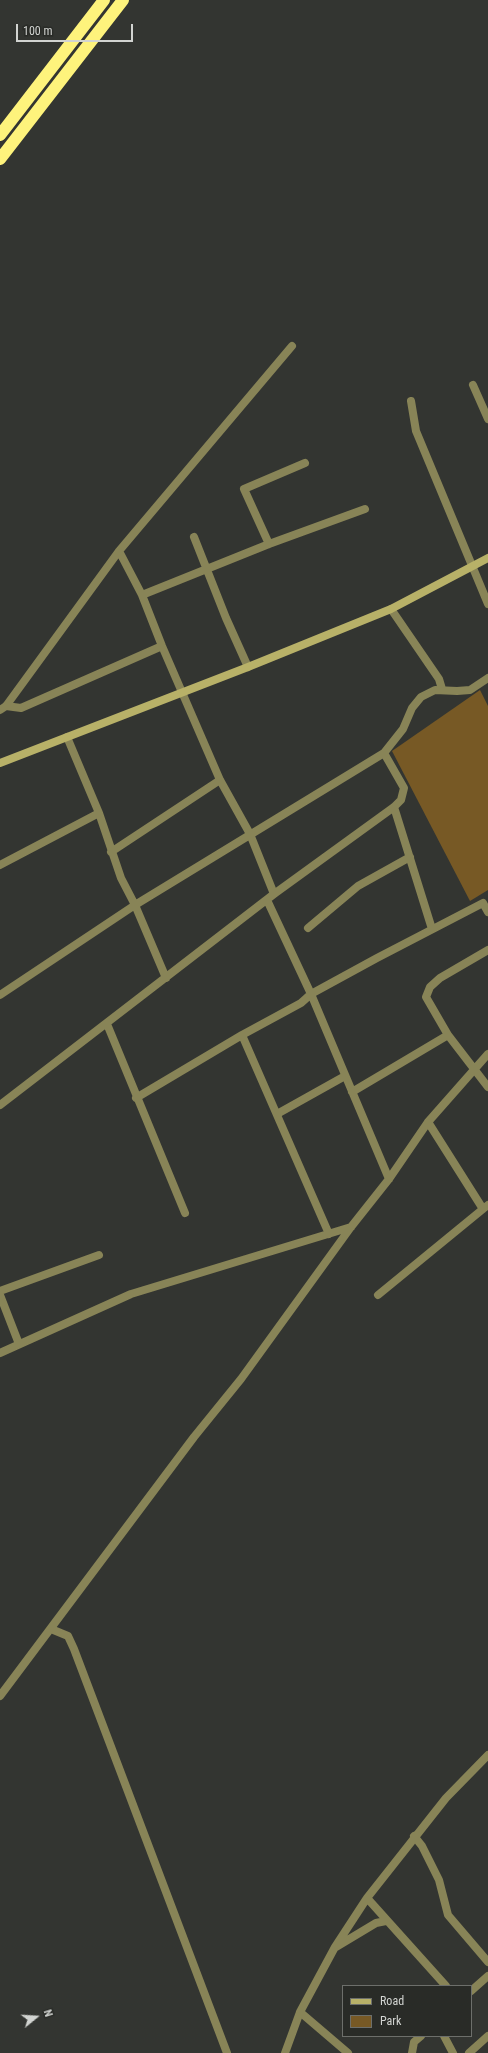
<!DOCTYPE html>
<style>
body{margin:0}
#map{position:relative;width:488px;height:2053px;overflow:hidden;background:#333531;font-family:"Roboto Condensed",sans-serif}
canvas{display:block}
.legend{position:absolute;left:342px;top:1985px;width:130px;height:52px;box-sizing:border-box;background:#292b27;border:1px solid #6d6f6b;margin:0;padding:5px 7px;list-style:none;font-size:12px;color:#d2d4d1}
.legend li{display:flex;align-items:center;gap:8px;height:20px}
.legend b{width:20px;border:1px solid #6d6f6b}
.north{position:absolute;left:16px;top:1997px;width:40px;height:40px;-webkit-text-stroke:3px #292b27;paint-order:stroke;rotate:72deg;font-size:11px;font-weight:700;line-height:16px;text-align:center;color:#d2d4d1}
.north::after{content:'';display:block;margin:auto;width:14px;height:18px;background:#d2d4d1;clip-path:polygon(50% 0,100% 100%,50% 72%,0 100%)}
.scale{position:absolute;left:16px;top:24px;width:117px;height:18px;box-sizing:border-box;border:2px solid #d2d4d1;border-top:0;padding-left:5px;font-size:12px;line-height:14px;white-space:nowrap;color:#d2d4d1;-webkit-text-stroke:3px #292b27;paint-order:stroke}
</style>
<div id="map">
<canvas width="488" height="2053"></canvas>
<ul class="legend">
<li><b style="height:5px;background:#b8b168"></b>Road</li>
<li><b style="height:11px;background:#775925"></b>Park</li>
</ul>
<div class="north">N</div>
<div class="scale">100 m</div>
</div>
<script>
const ctx = document.querySelector('canvas').getContext('2d');
ctx.lineJoin = 'round';
function paint(path, color) { ctx.fillStyle = color; ctx.fill(path, 'evenodd'); }
const shape = rows => new Path2D(rows.map(r => 'M' + r).join(''));
function trace(path, color, width, dash) { ctx.strokeStyle = color; ctx.lineWidth = width; ctx.lineCap = dash ? 'butt' : 'round'; ctx.setLineDash(dash || []); ctx.stroke(path); }
const green = shape([
 [480,690,488,706,488,890,470,901,392,751]
]);
const street = shape([
 [473,385,488,419],
 [411,401,416,431,488,604],
 [194,537,226,618,248,667],
 [269,544,244,489,305,463],
 [119,551,142,595,162,646,220,780,250,834,274,894],
 [142,595,269,544,365,509],
 [391,609,439,679,442,689],
 [6,706,21,708,162,646],
 [0,710,6,706,119,551,292,346],
 [67,737,99,813,121,878,135,905,166,978],
 [384,753,403,729,412,708,421,697,435,690,457,691,470,690,488,678],
 [394,807,432,929],
 [111,852,220,780],
 [0,865,99,813],
 [267,900,311,994,389,1179],
 [308,928,358,886,410,857],
 [488,950,440,978,430,987,426,997,448,1035,488,1087],
 [0,995,135,905,384,753,404,788,401,800,394,807,274,894,0,1105],
 [107,1024,185,1213],
 [242,1035,329,1234],
 [352,1092,448,1035],
 [136,1098,242,1035,301,1003,311,994,377,958,483,903,488,912],
 [277,1114,345,1076],
 [428,1122,483,1209,488,1205],
 [0,1291,99,1255],
 [0,1295,19,1344],
 [378,1295,483,1209],
 [0,1353,131,1294,351,1227],
 [51,1629,68,1636,74,1649,227,2053],
 [0,1696,194,1437,241,1379,351,1227,389,1179,428,1122,488,1054],
 [414,1836,422,1846,439,1880,448,1915,488,1962],
 [367,1898,446,1986],
 [336,1947,376,1923,386,1921],
 [471,1991,488,1976],
 [300,2012,348,2053],
 [444,2036,453,2053],
 [285,2053,300,2012,335,1947,367,1898,446,1798,488,1755],
 [412,2053,414,2042,421,2036],
 [469,2053,488,2036]
]);
const secondary = shape([
 [0,763,248,667,391,609,488,558]
]);
const highway = shape([
 [0,135,104,0],
 [0,159,123,0]
]);
paint(green, '#775925');
trace(street, '#888457', 8);
trace(secondary, '#b8b168', 8);
trace(highway, '#fef37c', 12);
</script>
